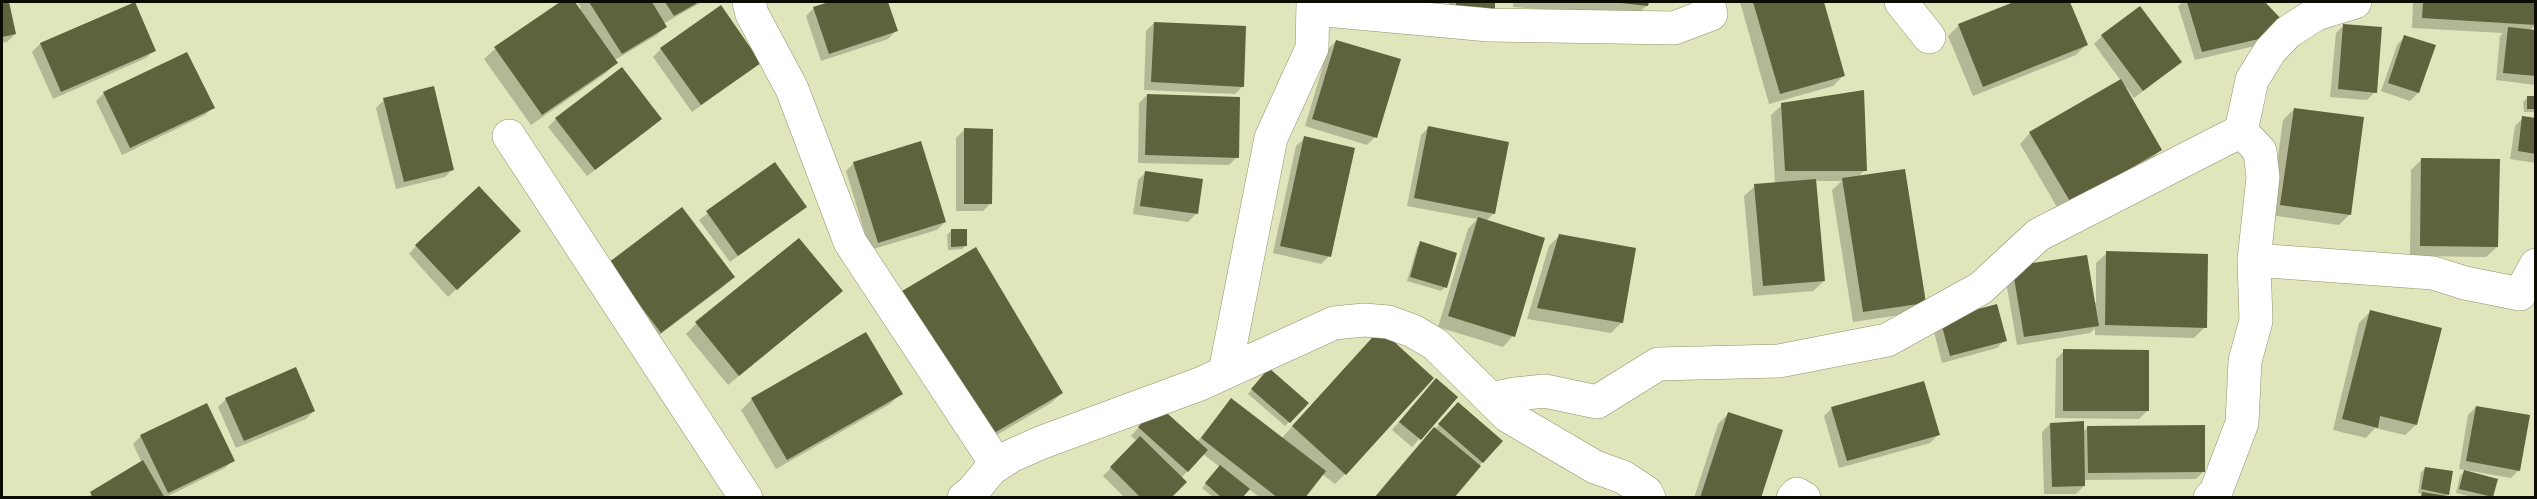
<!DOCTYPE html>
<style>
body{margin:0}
#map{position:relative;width:2537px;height:499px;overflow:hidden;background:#e0e5bb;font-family:"Roboto Condensed",sans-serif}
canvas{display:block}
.frame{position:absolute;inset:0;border:3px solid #0b0d02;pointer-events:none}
</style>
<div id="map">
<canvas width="2537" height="499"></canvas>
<div class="frame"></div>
</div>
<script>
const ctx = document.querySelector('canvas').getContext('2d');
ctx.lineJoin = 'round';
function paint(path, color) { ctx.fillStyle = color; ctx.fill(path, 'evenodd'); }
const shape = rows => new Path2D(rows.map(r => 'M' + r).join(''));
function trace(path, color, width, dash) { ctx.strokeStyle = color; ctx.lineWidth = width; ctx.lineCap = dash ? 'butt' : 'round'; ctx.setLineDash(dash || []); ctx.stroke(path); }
const shadow = shape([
 [563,2,573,2,579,10,581,8,577,2,702,2,663,24,665,27,657,35,615,60,616,63,606,73,531,125,484,59,495,49],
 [834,2,886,2,896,31,888,39,821,61,806,16,814,8],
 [1449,2,1494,2,1494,13,1448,20],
 [1513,2,1647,2,1647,5,1636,16,1513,7],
 [1740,2,1822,2,1843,76,1833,86,1769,104],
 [2018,2,2069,2,2086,45,2076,55,1973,96,1948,36,1958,26],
 [2183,2,2263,2,2282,22,2259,45,2195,60,2178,6],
 [2413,2,2536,2,2536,25,2529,31,2536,31,2536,85,2496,80,2500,36,2503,33,2412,28],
 [8,3,15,34,7,42,2,43,2,4],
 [134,4,154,50,146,58,53,99,32,52,40,44],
 [1154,23,1243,86,1235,94,1144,90,1146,31],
 [2344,25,2375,92,2367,100,2330,97,2336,33],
 [2102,36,2180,62,2134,98,2127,88,2125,89,2160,150,2150,161,2060,212,2020,144,2030,133,2121,81,2094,44],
 [2405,36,2418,93,2410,101,2381,91,2397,45],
 [1336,41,1375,137,1367,145,1305,126,1328,49],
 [661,49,759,63,692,112,653,57],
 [104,93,213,107,205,115,122,155,96,101],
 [1147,95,1237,157,1229,165,1138,163,1139,103],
 [2527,98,2536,98,2536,112,2524,112,2523,102],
 [384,100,453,169,445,177,396,189,376,108],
 [1782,105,1865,170,1858,177,1924,302,1913,313,1853,322,1832,190,1842,181,1815,181,1824,281,1813,291,1753,296,1744,196,1755,186,1775,184,1771,115],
 [2294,109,2350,214,2339,225,2270,215,2283,120],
 [2523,118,2536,119,2536,163,2510,159,2515,126],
 [556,119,652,127,587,176,548,127],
 [1429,127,1494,213,1486,221,1513,336,1503,347,1438,327,1468,229,1477,219,1407,206,1421,135],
 [964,130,991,203,983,211,956,211,956,138],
 [1305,138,1329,256,1321,264,1273,253,1296,146],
 [2422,159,2497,247,2486,257,2410,256,2411,170],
 [854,163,945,222,937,230,870,250,846,171],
 [774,164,805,207,730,262,699,220],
 [1146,172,1196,214,1188,222,1133,214,1138,180],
 [951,231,966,245,962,249,948,250,947,235],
 [1560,235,1622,322,1611,333,1527,319,1549,246],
 [511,239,448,297,409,254,416,246],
 [1421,243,1445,287,1441,291,1407,281,1417,247],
 [2107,253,2205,327,2194,338,2095,335,2095,328,2090,333,2017,345,2005,276,2096,303,2096,263],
 [599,274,733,277,723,287,650,342],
 [841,291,728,385,686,334,696,324],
 [892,303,1062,393,1051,403,978,446],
 [2370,312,2416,425,2405,435,2375,428,2366,438,2333,430,2359,323],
 [1941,320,2005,340,1997,348,1942,363,1933,328],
 [865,334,901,393,890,404,776,469,741,410,752,399],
 [1369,342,1345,474,1335,484,1322,474,1304,498,1260,498,1248,488,1240,498,1214,498,1202,488,1220,467,1203,454,1181,478,1169,498,1125,498,1103,476,1137,441,1131,436,1150,415,1197,442,1231,400,1281,439],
 [2064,351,2147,411,2139,419,2055,418,2056,359],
 [1265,374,1307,403,1285,426,1248,394],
 [1428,388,1456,397,1412,447,1392,430],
 [226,399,314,411,306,419,236,448,218,407],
 [2476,407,2519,470,2511,478,2459,469,2468,415],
 [1832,408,1938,435,1930,443,1839,468,1824,416],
 [1450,412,1501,441,1479,466,1435,429],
 [1729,413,1759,498,1694,498,1718,424],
 [2050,424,2082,433,2088,427,2204,471,2196,479,2084,480,2084,486,2076,494,2044,494,2042,432],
 [141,436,233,460,225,468,164,498,86,498,142,463,133,444],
 [2426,468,2448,494,2446,498,2418,498,2422,494,2418,493,2421,472],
 [2466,470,2465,472,2492,496,2491,498,2477,498,2456,493,2460,476]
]);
const building = shape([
 [9,2,16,34,2,37,2,3],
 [135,2,156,51,61,92,40,43],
 [560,2,575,2,618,63,542,115,494,47],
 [589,2,652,2,667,27,622,54],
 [665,2,699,2,674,16],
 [829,2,888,2,898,31,829,54,813,7],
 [1456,2,1495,2,1495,14,1456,13],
 [1612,2,1649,2,1648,6],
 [1753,2,1824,2,1845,76,1780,94],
 [2014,2,2070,2,2088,45,1983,87,1958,24],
 [2187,2,2265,2,2284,22,2268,37,2202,52],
 [2423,2,2536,2,2536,25,2422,18],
 [721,5,761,63,701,105,660,48],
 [2140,6,2182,62,2143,91,2101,35],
 [1154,22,1246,26,1244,87,1151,82],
 [2343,24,2382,27,2377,93,2338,89],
 [2508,27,2536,30,2536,76,2503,73],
 [2404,35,2436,45,2419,93,2388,83],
 [1336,40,1401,59,1377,138,1312,119],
 [187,52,215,108,130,148,103,92],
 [622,67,662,119,595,170,555,118],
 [2121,79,2162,150,2071,203,2029,132],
 [434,86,454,170,404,182,383,98],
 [1864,90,1867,171,1785,171,1781,103],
 [1147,94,1240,97,1239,158,1145,155],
 [2527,96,2536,96,2536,109,2527,109],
 [2294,108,2364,117,2351,215,2280,205],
 [2522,116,2536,118,2536,154,2518,151],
 [1428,126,1509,142,1495,214,1414,198],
 [964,128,993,129,992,204,964,204],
 [1304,136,1355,148,1331,257,1280,246],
 [921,141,946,222,878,243,853,162],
 [2421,158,2500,159,2498,247,2420,246],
 [775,162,807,207,738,256,706,211],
 [1905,169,1926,303,1863,312,1842,178],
 [1145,171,1203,179,1198,214,1140,206],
 [1816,179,1825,281,1763,286,1754,184],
 [479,186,521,231,457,290,415,245],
 [682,207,735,277,661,333,608,263],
 [1478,217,1545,238,1515,337,1448,316],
 [951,229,967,229,967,246,951,247],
 [1559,234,1636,248,1623,323,1537,308],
 [799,238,843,291,739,376,695,322],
 [1420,241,1457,253,1447,288,1410,277],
 [976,247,1063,393,989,436,902,291],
 [2106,251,2208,254,2207,328,2105,325],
 [2087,255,2099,326,2024,337,2012,266],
 [1997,304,2007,341,1950,356,1940,319],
 [2370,310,2442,328,2417,425,2380,416,2378,428,2342,419],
 [1380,329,1434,378,1346,475,1292,426],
 [866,332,903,394,787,460,751,398],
 [2063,349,2149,350,2149,411,2063,411],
 [296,367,315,411,244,441,225,398],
 [1269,368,1309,403,1290,423,1251,389],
 [1436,378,1458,397,1421,440,1399,422],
 [1924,381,1940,435,1847,461,1831,407],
 [1231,398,1326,471,1305,498,1278,498,1201,438],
 [1458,402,1503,441,1483,463,1438,424],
 [207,403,235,461,168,493,140,435],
 [1158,405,1208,450,1188,472,1138,427],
 [2476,406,2530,415,2520,471,2466,461],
 [1728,412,1783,430,1761,498,1700,498],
 [2084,421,2085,486,2052,487,2050,423],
 [2205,425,2205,472,2088,473,2087,426],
 [1434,427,1481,466,1454,498,1374,498],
 [1140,436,1187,482,1171,498,1141,498,1110,467],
 [143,460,165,498,93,498,90,492],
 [1220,465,1250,489,1242,498,1222,498,1205,483],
 [2425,467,2453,471,2449,495,2421,489],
 [2464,470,2498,479,2493,497,2459,489],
 [2422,492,2447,496,2447,498,2421,498]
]);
const minor = shape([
 [749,2,752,14,792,89,850,242,997,465],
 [1901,2,1929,37],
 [1314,9,1489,25,1674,28,1711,14,1708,2],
 [509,136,746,498],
 [2254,260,2263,177,2260,151,2241,131,2252,80,2270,51,2288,32,2316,14,2355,2],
 [1225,372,1271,138,1312,48,1313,2],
 [1491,399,1515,394,1545,391,1597,402,1658,364,1779,361,1887,340,1981,288,2038,235,2241,131],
 [964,498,973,491,991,469,1011,456,1040,443,1200,384,1334,323,1364,320,1388,322,1413,331,1435,344,1508,416,1595,467,1623,477,1646,492,1649,498],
 [1793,498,1797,494,1804,498],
 [2210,498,2215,494,2242,423,2245,361,2256,321,2254,260,2433,273,2465,283,2520,294,2536,265]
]);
paint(shadow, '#0003');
paint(building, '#5e623d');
trace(minor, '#8e936b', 34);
trace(minor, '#fff', 33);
</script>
